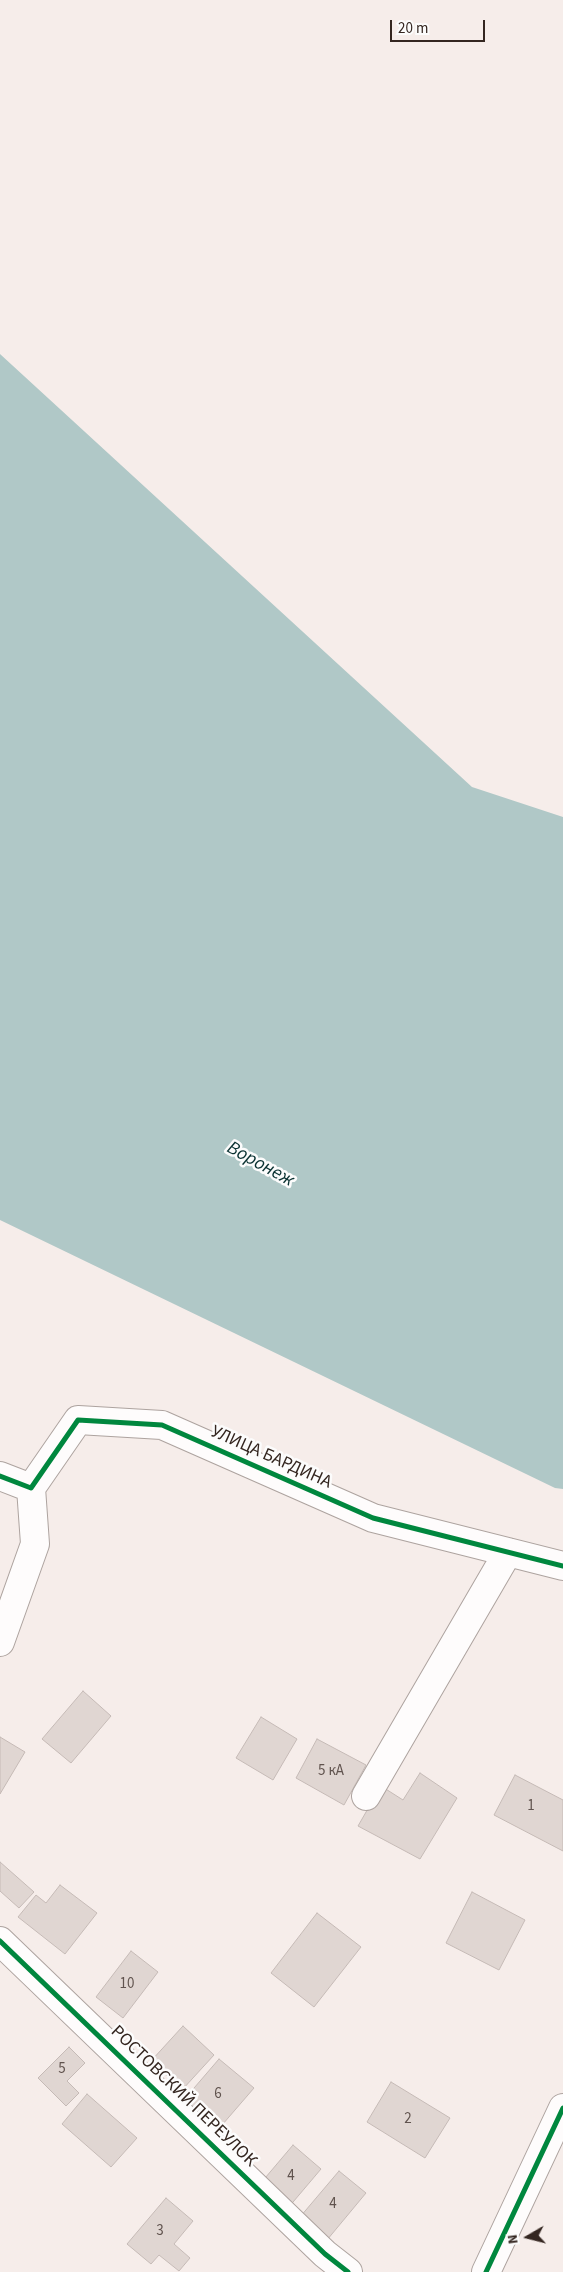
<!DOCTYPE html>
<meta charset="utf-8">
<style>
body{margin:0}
#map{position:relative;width:563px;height:2272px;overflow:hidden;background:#f6edea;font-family:"Source Sans 3",sans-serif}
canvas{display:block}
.north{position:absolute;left:503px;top:2212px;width:50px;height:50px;-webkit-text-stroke:4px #fcfcfc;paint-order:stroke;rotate:262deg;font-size:14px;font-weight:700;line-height:20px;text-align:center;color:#342620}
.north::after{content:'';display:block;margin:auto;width:18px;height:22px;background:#342620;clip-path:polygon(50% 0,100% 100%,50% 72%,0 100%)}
.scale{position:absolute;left:390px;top:20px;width:95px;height:22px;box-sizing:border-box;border:2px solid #342620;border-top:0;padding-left:6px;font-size:15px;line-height:18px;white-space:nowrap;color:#342620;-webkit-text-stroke:4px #fcfcfc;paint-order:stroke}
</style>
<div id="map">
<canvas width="563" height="2272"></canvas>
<div class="north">N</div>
<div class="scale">20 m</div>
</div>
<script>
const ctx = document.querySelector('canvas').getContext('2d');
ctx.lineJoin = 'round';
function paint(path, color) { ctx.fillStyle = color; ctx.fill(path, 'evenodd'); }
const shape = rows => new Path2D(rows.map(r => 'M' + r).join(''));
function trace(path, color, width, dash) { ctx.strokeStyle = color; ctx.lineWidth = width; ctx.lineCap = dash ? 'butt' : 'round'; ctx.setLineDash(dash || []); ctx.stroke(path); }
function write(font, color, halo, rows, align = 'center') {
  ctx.font = font + ' "Source Sans 3",sans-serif'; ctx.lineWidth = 5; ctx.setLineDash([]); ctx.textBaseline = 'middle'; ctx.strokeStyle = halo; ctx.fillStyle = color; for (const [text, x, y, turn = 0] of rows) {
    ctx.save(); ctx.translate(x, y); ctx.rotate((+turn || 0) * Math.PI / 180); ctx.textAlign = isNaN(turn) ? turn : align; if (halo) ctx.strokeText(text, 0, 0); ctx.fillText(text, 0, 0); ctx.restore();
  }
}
const water = shape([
 [0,354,472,787,563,817,563,1489,555,1488,0,1220]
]);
const building = shape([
 [83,1691,111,1716,71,1763,42,1739,83,1691],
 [261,1717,297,1739,273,1780,236,1758,261,1717],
 [0,1737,25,1752,0,1794,0,1737],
 [317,1739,366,1765,344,1805,296,1778,317,1739],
 [420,1773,457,1798,420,1859,358,1826,381,1786,403,1800,420,1773],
 [515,1775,563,1800,563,1851,494,1815,515,1775],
 [0,1862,34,1892,19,1908,0,1891,0,1862],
 [60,1885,97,1913,65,1954,18,1917,36,1895,46,1903,60,1885],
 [472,1892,525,1920,499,1970,446,1943,472,1892],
 [317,1913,361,1947,314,2007,271,1973,317,1913],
 [131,1951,158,1972,123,2018,96,1997,131,1951],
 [183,2026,214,2055,182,2090,151,2061,183,2026],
 [69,2047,85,2063,67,2081,79,2093,66,2106,38,2078,69,2047],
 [219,2059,254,2088,216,2132,182,2102,219,2059],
 [391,2082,450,2118,425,2158,367,2122,391,2082],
 [87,2094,137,2138,111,2167,62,2124,87,2094],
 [293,2145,321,2169,288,2208,260,2184,293,2145],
 [339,2171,366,2193,327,2240,300,2217,339,2171],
 [166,2198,193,2221,174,2244,190,2258,179,2271,159,2255,151,2264,127,2244,166,2198]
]);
const minor = shape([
 [0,1476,31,1488,78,1420,162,1425,373,1518,563,1566],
 [0,1642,35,1544,31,1488],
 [366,1796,508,1552],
 [0,1941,325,2254,348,2272],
 [486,2272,563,2108]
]);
const cycleway = shape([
 [0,1476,31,1488,78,1420,162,1425,373,1518,563,1566],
 [0,1941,325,2254,348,2272],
 [486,2272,563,2108]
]);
const numberNames = [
 ["5 кА",331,1772],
 ["1",531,1807],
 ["10",127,1985],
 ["5",62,2070],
 ["6",218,2095],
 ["2",408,2120],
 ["4",291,2177],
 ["4",333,2205],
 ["3",160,2232]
];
const streetNames = [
 ["УЛИЦА БАРДИНА",271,1458,24],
 ["РОСТОВСКИЙ ПЕРЕУЛОК",183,2097,44]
];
const waterNames = [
 ["Воронеж",260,1165,29]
];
paint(water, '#b0c8c7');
paint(building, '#e0d6d2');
trace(building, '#c5bab6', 1);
trace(minor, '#ada39f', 30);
trace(minor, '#fefcfc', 28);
trace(cycleway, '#00873e', 5);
write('15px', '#60534e', null, numberNames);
write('18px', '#342620', '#fcfcfc', streetNames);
write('italic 19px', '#093131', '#fcfcfc', waterNames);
</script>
